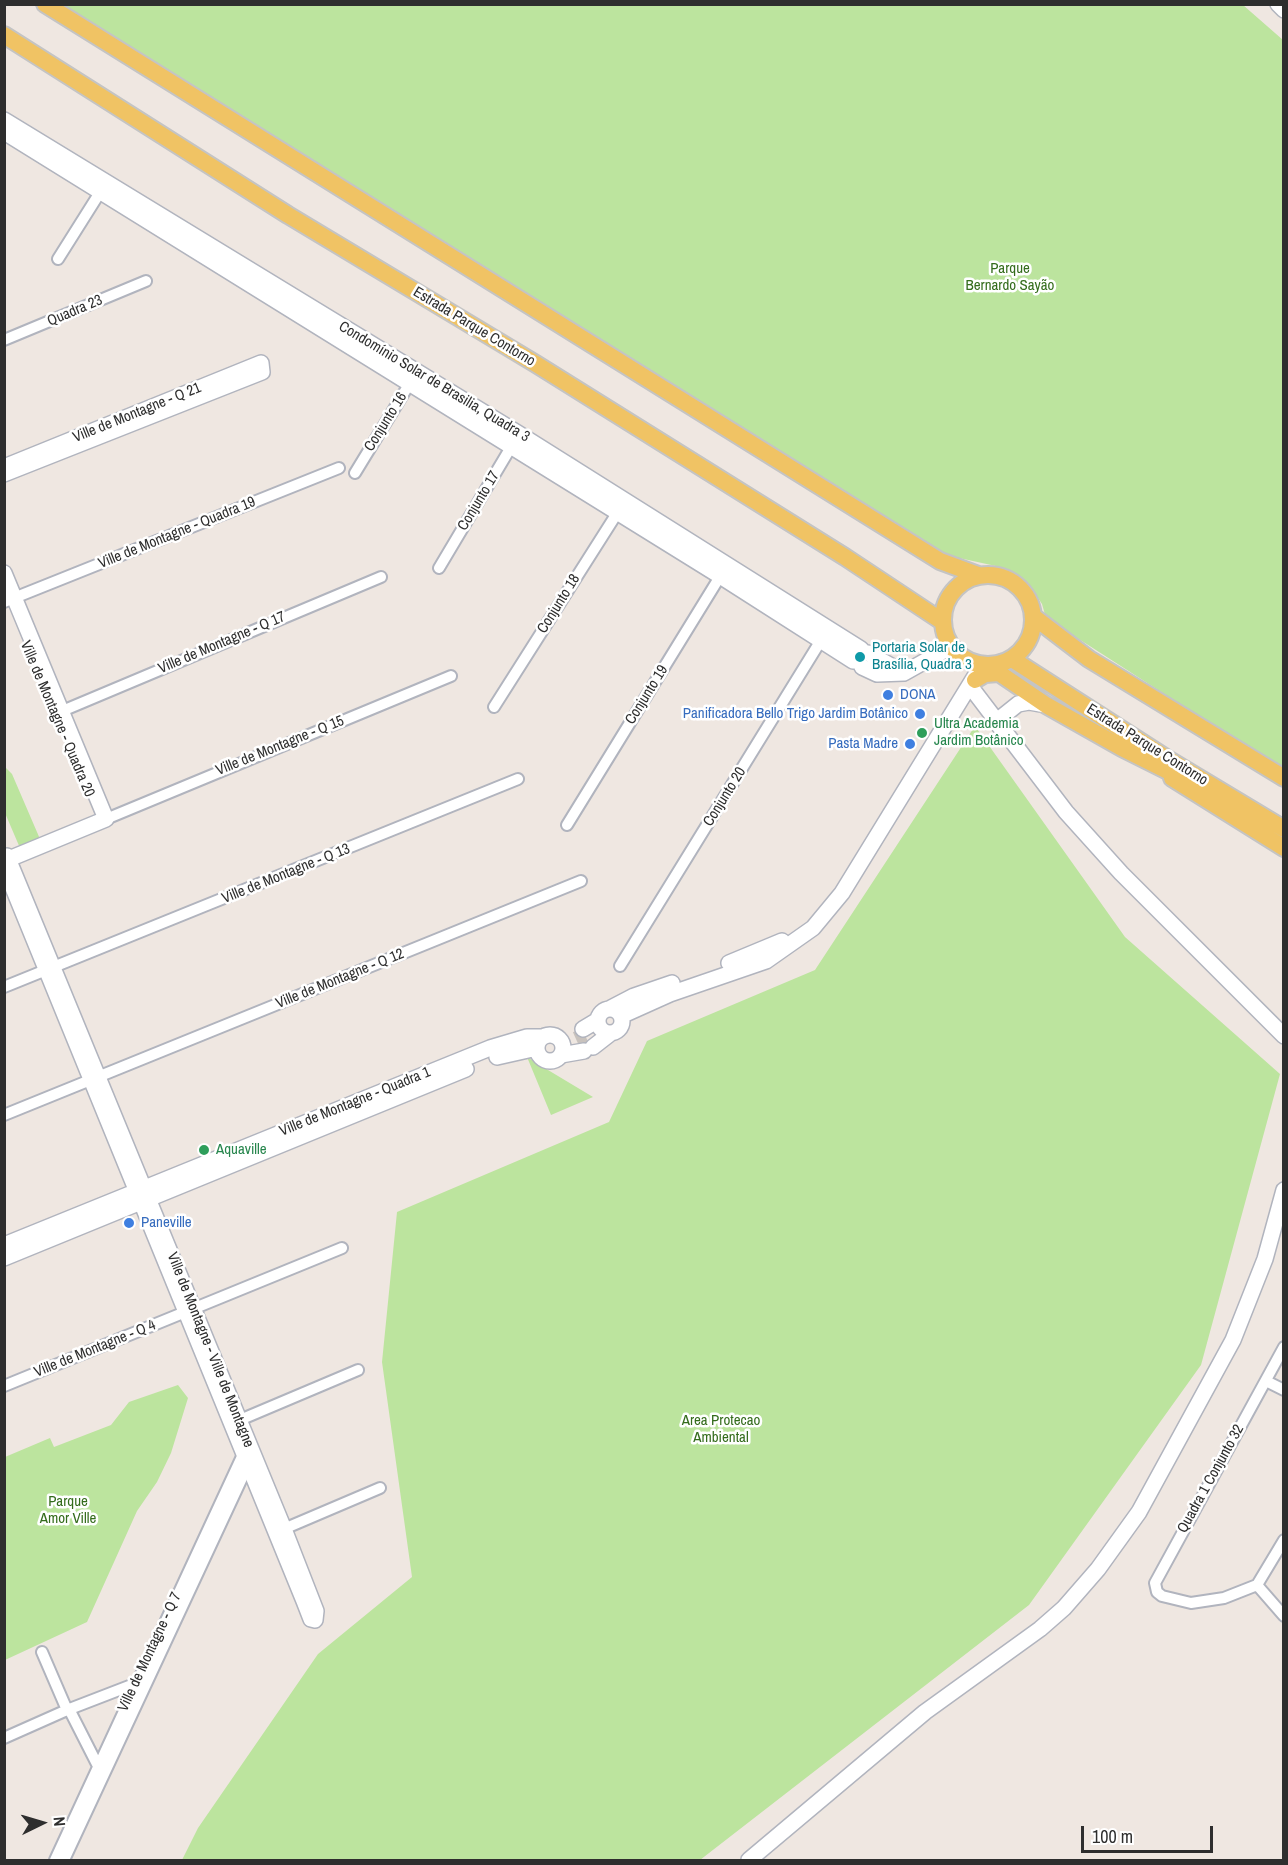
<!DOCTYPE html>
<meta charset="utf-8">
<style>
body{margin:0}
#map{position:relative;width:1288px;height:1865px;overflow:hidden;background:#efe7e1;font-family:"Archivo Narrow",sans-serif}
canvas{display:block}
.frame{position:absolute;inset:0;border:6px solid #2e2e2e;pointer-events:none}
.north{position:absolute;left:12px;top:1793px;width:60px;height:60px;-webkit-text-stroke:4px #fff;paint-order:stroke;rotate:85deg;font-size:16px;font-weight:700;line-height:24px;text-align:center;color:#2e2e2e}
.north::after{content:'';display:block;margin:auto;width:21px;height:27px;background:#2e2e2e;clip-path:polygon(50% 0,100% 100%,50% 72%,0 100%)}
.scale{position:absolute;left:1081px;top:1826px;width:132px;height:27px;box-sizing:border-box;border:3px solid #2e2e2e;border-top:0;padding-left:8px;font-size:18px;line-height:21px;white-space:nowrap;color:#2e2e2e;-webkit-text-stroke:4px #fff;paint-order:stroke}
</style>
<div id="map">
<canvas width="1288" height="1865"></canvas>
<div class="frame"></div>
<div class="north">N</div>
<div class="scale">100 m</div>
</div>
<script>
const ctx = document.querySelector('canvas').getContext('2d');
ctx.lineJoin = 'round';
function paint(path, color) { ctx.fillStyle = color; ctx.fill(path, 'evenodd'); }
const shape = rows => new Path2D(rows.map(r => 'M' + r).join(''));
function trace(path, color, width, dash) { ctx.strokeStyle = color; ctx.lineWidth = width; ctx.lineCap = dash ? 'butt' : 'round'; ctx.setLineDash(dash || []); ctx.stroke(path); }
function write(font, color, halo, rows, align = 'center') {
  ctx.font = font + ' "Archivo Narrow",sans-serif'; ctx.lineWidth = 5; ctx.setLineDash([]); ctx.textBaseline = 'middle'; ctx.strokeStyle = halo; ctx.fillStyle = color; for (const [text, x, y, turn = 0] of rows) {
    ctx.save(); ctx.translate(x, y); ctx.rotate((+turn || 0) * Math.PI / 180); ctx.textAlign = isNaN(turn) ? turn : align; if (halo) ctx.strokeText(text, 0, 0); ctx.fillText(text, 0, 0); ctx.restore();
  }
}
const green = shape([
 [45,5,1243,5,1283,40,1283,779,1173,711,1166,695,1046,618,1042,604,1028,583,1005,568,936,553,182,79],
 [975,726,1125,937,1280,1074,1201,1365,1029,1605,700,1860,182,1860,198,1828,318,1654,412,1577,382,1362,397,1212,609,1122,647,1041,815,970],
 [4,766,12,774,40,839,20,848,5,813],
 [527,1057,548,1070,593,1097,551,1115],
 [178,1385,188,1398,171,1453,157,1482,137,1511,87,1622,5,1660,5,1457,50,1438,54,1447,111,1425,129,1402]
]);
const secondaryTunnel = shape([
 [576,1039,585,1035]
]);
const street = shape([
 [58,259,104,186],
 [4,340,146,281],
 [355,473,413,378],
 [439,568,514,442],
 [4,602,339,468],
 [494,707,621,507],
 [55,714,381,577],
 [106,819,451,676],
 [567,825,724,570],
 [620,966,823,637],
 [4,987,518,779],
 [4,1115,581,881],
 [1266,1381,1284,1390],
 [4,1386,342,1248],
 [235,1422,358,1370],
 [279,1531,380,1488],
 [1257,1585,1224,1598,1191,1603,1162,1596,1157,1592,1155,1583,1284,1347],
 [1257,1585,1284,1540],
 [1257,1585,1284,1616],
 [42,1652,67,1710],
 [69,1709,100,1770],
 [4,1738,67,1710,137,1683],
 [55,1860,245,1450],
 [64,1860,250,1461]
]);
const secondary = shape([
 [1278,4,1284,10],
 [4,120,519,434,861,649],
 [4,132,720,576,853,661],
 [4,467,261,363,262,372,4,474],
 [4,573,106,819,4,861],
 [868,653,904,673],
 [862,667,877,674,904,673,952,646],
 [970,686,1066,812,1121,873,1284,1036],
 [1000,727,1003,716,1018,704,1029,702,1046,705],
 [4,866,304,1601,311,1619,315,1620,316,1611,284,1529,7,856],
 [729,963,782,941],
 [611,1008,634,996,672,983],
 '598 1021a12 12 0 1 1 24 0a12 12 0 1 1-24 0Z',
 [621,1016,670,994,766,961,813,928,842,893,982,665],
 [583,1029,598,1020],
 '537 1048a13 13 0 1 1 26 0a13 13 0 1 1-26 0Z',
 [593,1047,611,1033],
 [561,1055,584,1051],
 [497,1057,537,1048],
 [4,1245,490,1048,527,1037,543,1037],
 [4,1258,466,1069],
 [749,1860,925,1712,1040,1629,1064,1608,1098,1569,1139,1512,1233,1340,1265,1259,1284,1190]
]);
const primary = shape([
 [45,4,940,561,978,575],
 [4,35,288,215,536,364,845,557,943,622],
 '943 620a45 45 0 1 1 90 0a45 45 0 1 1-90 0Z',
 [1034,617,1089,659,1284,778],
 [1012,659,1166,758,1284,829],
 [975,680,985,674,999,673,1046,705,1122,748,1186,780],
 [1172,778,1284,848]
]);
const markers = [
 [860,657,6,"#0f9aa8"],
 [888,695,6,"#3f7fe0"],
 [920,714,6,"#3f7fe0"],
 [922,733,6,"#2e9e5b"],
 [910,744,6,"#3f7fe0"],
 [204,1150,6,"#2e9e5b"],
 [129,1223,6,"#3f7fe0"]
];
const parkNames = [
 ["Parque",1010,269],
 ["Bernardo Sayão",1010,286],
 ["Area Protecao",721,1421],
 ["Ambiental",721,1438],
 ["Parque",68,1502],
 ["Amor Ville",68,1519]
];
const streetNames = [
 ["Quadra 23",75,311,-23],
 ["Estrada Parque Contorno",474,327,31],
 ["Condomínio Solar de Brasilia, Quadra 3",434,382,31],
 ["Ville de Montagne - Q 21",137,413,-22],
 ["Conjunto 16",386,422,-58],
 ["Conjunto 17",479,501,-59],
 ["Ville de Montagne - Quadra 19",177,533,-22],
 ["Conjunto 18",559,604,-58],
 ["Ville de Montagne - Q 17",222,643,-23],
 ["Conjunto 19",647,695,-58],
 ["Ville de Montagne - Quadra 20",57,719,67],
 ["Estrada Parque Contorno",1147,745,32],
 ["Ville de Montagne - Q 15",280,746,-22],
 ["Conjunto 20",725,797,-58],
 ["Ville de Montagne - Q 13",286,874,-22],
 ["Ville de Montagne - Q 12",340,979,-22],
 ["Ville de Montagne - Quadra 1",355,1102,-22],
 ["Ville de Montagne - Q 4",95,1349,-22],
 ["Ville de Montagne - Ville de Montagne",210,1350,68],
 ["Quadra 1 Conjunto 32",1211,1479,-61],
 ["Ville de Montagne - Q 7",150,1652,-65]
];
const cultureNames = [
 ["Portaria Solar de",872,648],
 ["Brasília, Quadra 3",872,665]
];
const shopNames = [
 ["DONA",900,695],
 ["Panificadora Bello Trigo Jardim Botânico",908,714,"right"],
 ["Pasta Madre",898,744,"right"],
 ["Paneville",141,1223]
];
const leisureNames = [
 ["Ultra Academia",934,724],
 ["Jardim Botânico",934,741],
 ["Aquaville",216,1150]
];
paint(green, '#bce49e');
trace(secondaryTunnel, '#c8c2bd', 15, [15, 8]);
trace(street, '#b1b4be', 14);
trace(secondary, '#b1b4be', 18);
trace(primary, '#c4c4c4', 20);
trace(street, '#fff', 10);
trace(secondary, '#fff', 15);
trace(primary, '#f0c364', 16);
for (const [x, y, r, color] of markers) { const dot = new Path2D(); dot.arc(x, y, r, 0, 2 * Math.PI); ctx.fillStyle = color; ctx.fill(dot); trace(dot, '#fff', 2); }
write('15px', '#346c1c', '#fff', parkNames);
write('15px', '#2e2e2e', '#fff', streetNames);
write('15px', '#0d838f', '#fff', cultureNames, 'left');
write('15px', '#366cbe', '#fff', shopNames, 'left');
write('15px', '#27864d', '#fff', leisureNames, 'left');
</script>
